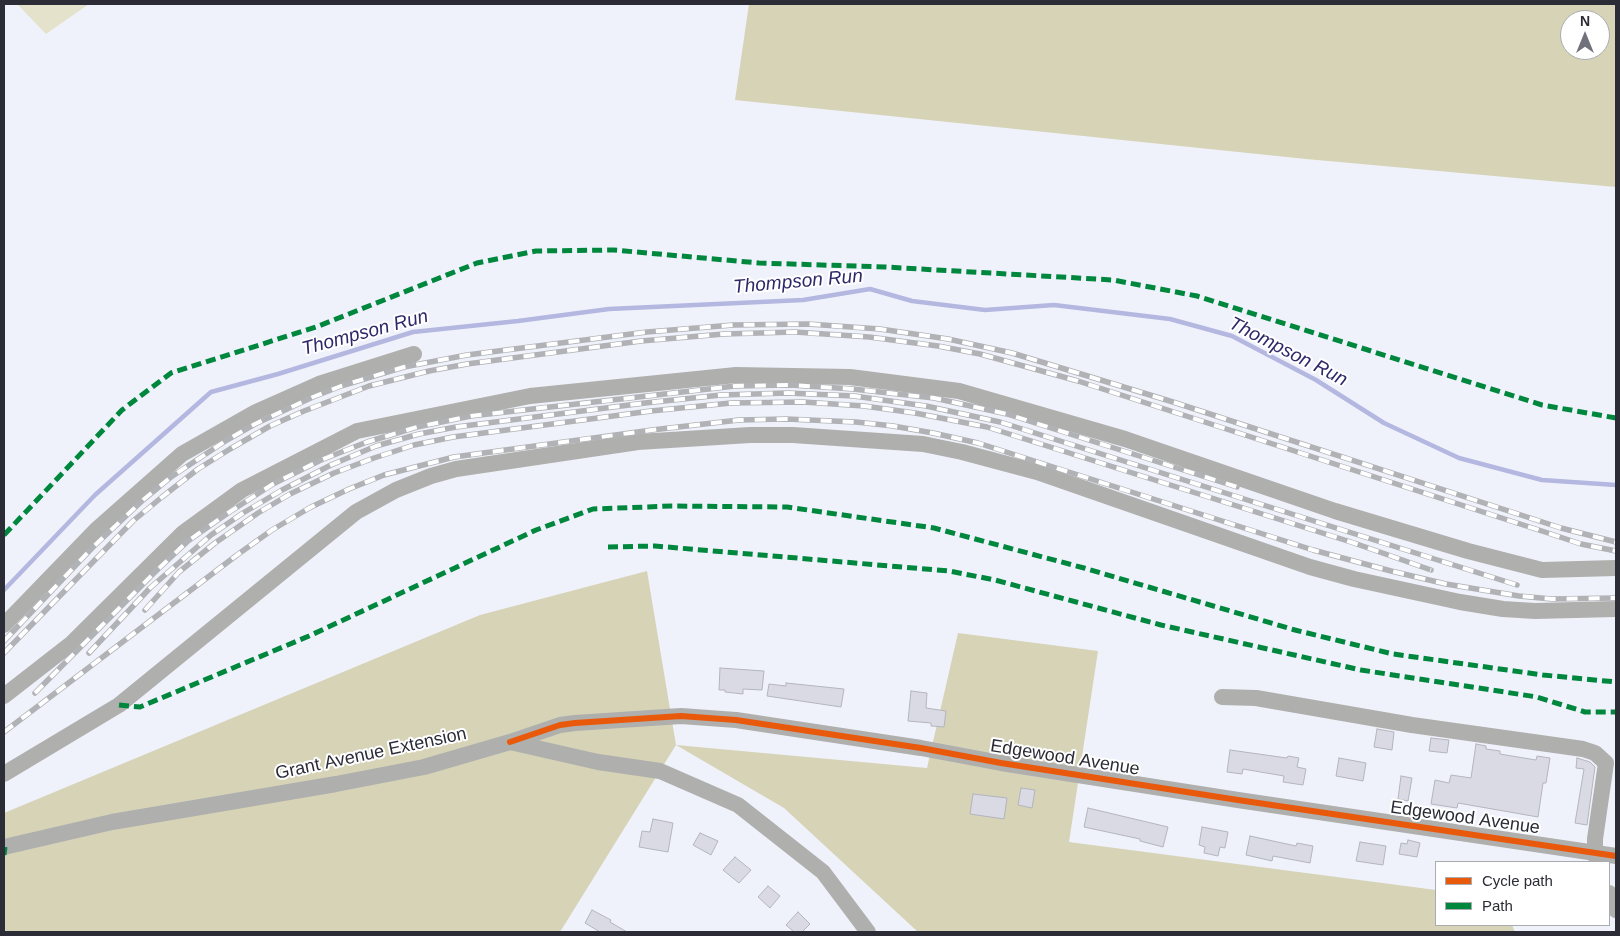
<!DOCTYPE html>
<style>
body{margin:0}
#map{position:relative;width:1620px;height:936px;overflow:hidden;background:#f0f2fb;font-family:Helvetica,sans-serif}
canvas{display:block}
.frame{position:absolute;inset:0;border:5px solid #2b2c36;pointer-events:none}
.legend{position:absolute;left:1435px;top:861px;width:175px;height:65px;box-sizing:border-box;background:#fff;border:1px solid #aaabaf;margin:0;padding:6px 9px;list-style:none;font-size:15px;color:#2b2c36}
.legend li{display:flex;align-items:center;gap:10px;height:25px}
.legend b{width:25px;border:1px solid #aaabaf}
.north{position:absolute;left:1560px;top:10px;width:50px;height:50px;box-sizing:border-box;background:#fff;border:1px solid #aaabaf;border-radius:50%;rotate:0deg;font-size:14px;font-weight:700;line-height:20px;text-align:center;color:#2b2c36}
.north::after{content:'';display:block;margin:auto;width:18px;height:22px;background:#70717b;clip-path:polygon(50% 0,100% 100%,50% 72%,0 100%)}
</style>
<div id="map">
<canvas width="1620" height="936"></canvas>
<div class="frame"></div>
<ul class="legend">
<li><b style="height:6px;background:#e8590c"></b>Cycle path</li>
<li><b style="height:6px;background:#00873e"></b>Path</li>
</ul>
<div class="north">N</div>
</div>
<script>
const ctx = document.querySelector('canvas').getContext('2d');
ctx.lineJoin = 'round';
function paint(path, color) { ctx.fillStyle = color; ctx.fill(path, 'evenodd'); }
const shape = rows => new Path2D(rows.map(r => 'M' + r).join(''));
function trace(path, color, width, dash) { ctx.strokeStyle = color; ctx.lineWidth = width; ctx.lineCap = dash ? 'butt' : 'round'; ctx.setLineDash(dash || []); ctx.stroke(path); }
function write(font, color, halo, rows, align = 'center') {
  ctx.font = font + ' Helvetica,sans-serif'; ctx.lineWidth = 4; ctx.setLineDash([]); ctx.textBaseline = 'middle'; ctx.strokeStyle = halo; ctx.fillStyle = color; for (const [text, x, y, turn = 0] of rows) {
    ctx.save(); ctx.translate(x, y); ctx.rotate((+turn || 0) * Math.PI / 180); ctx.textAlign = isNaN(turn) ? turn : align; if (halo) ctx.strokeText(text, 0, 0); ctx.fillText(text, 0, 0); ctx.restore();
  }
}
const green = shape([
 [17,4,89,4,46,34]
]);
const forest = shape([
 [749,4,1616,4,1616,187,1306,159,735,100],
 [1570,20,1600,20,1600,50,1570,50],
 [647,571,676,745,927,768,958,633,1098,651,1069,842,1436,890,1436,925,1512,925,1515,932,918,932,784,808,676,745,560,932,4,932,4,813,480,615]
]);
const stream = shape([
 [4,590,95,495,211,392,278,374,413,332,518,321,609,309,803,300,870,289,912,301,985,310,1054,305,1170,319,1232,336,1316,380,1384,423,1459,458,1542,480,1616,485]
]);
const building = shape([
 [720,668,764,671,762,690,743,689,743,694,725,692,725,690,719,690,720,668],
 [786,683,844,689,841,707,767,696,769,684,786,686,786,683],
 [911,691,927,693,926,708,946,711,944,727,931,726,931,723,908,721,911,691],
 [1377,729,1394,732,1392,750,1374,747,1377,729],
 [1431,738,1449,740,1447,753,1429,751,1431,738],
 [1476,744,1486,746,1486,749,1500,751,1500,754,1536,760,1537,756,1550,758,1546,783,1543,783,1538,817,1458,803,1457,808,1431,804,1435,780,1449,783,1451,775,1471,778,1476,744],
 [1230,750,1287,758,1288,756,1299,758,1297,767,1306,769,1303,785,1283,782,1284,776,1243,769,1242,774,1227,772,1230,750],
 [1339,758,1366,763,1363,781,1336,776,1339,758],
 [1577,758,1590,762,1595,767,1587,825,1575,823,1584,769,1576,768,1577,758],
 [1401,776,1412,778,1408,801,1398,799,1401,776],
 [1021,788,1035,790,1032,808,1018,805,1021,788],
 [973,794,1007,798,1004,819,970,814,973,794],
 [1088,808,1168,827,1163,847,1140,841,1140,839,1084,827,1088,808],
 [653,819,673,823,668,852,639,847,642,831,650,832,653,819],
 [1202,827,1228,832,1225,848,1220,847,1218,856,1204,853,1205,847,1199,845,1202,827],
 [700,833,718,841,711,855,693,845,700,833],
 [1250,836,1296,846,1297,843,1313,846,1310,863,1273,856,1272,861,1246,855,1250,836],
 [1408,840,1420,843,1417,857,1399,854,1401,843,1407,844,1408,840],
 [1360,842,1386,846,1383,865,1356,861,1360,842],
 [735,857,751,870,739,883,723,870,735,857],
 [768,886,780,896,770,908,758,897,768,886],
 [592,910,611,920,610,922,627,932,600,932,585,923,592,910],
 [798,912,810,924,802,932,794,932,786,925,798,912]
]);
const minor = shape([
 [4,625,96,530,182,454,256,412,319,384,414,354],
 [4,696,72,643,183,533,242,490,357,431,530,396,736,375,850,377,959,391,1125,439,1335,511,1468,551,1542,570,1616,568],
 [1222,697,1256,698,1412,725,1583,749,1595,753,1606,763,1595,839,1595,852,1597,862],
 [510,742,560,725,575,723,681,716,736,720,921,748,1001,763,1238,800,1616,856],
 [4,774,119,705,356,512,396,490,431,476,456,469,638,442,750,435,793,435,923,444,962,452,1037,472,1310,567,1354,579,1460,602,1503,609,1535,611,1616,609],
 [4,847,112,822,336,784,424,767,510,742,598,762,660,771,738,805,823,872,868,932],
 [1609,893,1616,910]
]);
const rail = shape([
 [145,610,179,572,215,543,258,513,290,494,334,473,374,458,414,445,453,437,651,411,731,403,803,402,864,406,915,413,987,427,1354,543,1431,570],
 [4,641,93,547,143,500,171,477,227,440,255,424,313,397,341,386,404,367,467,355,647,332,733,325,808,324,880,329,948,339,1012,353,1173,402,1561,528,1616,542],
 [4,653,133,521,162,497,198,469,230,449,270,426,304,411,369,386,429,371,467,364,641,341,724,334,795,332,869,337,938,346,980,354,1078,381,1548,533,1581,544,1616,551],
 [89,653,150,588,211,535,243,513,282,490,331,465,376,446,419,434,456,427,645,403,721,395,788,393,854,396,926,406,1000,422,1517,585],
 [35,693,155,572,188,541,228,513,273,484,321,460,367,442,417,427,471,416,735,386,790,385,853,389,934,398,1007,414,1237,487],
 [4,732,237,555,272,530,311,507,349,489,384,475,454,457,652,430,739,420,786,419,856,422,893,426,933,433,978,443,1313,550,1391,571,1446,584,1519,596,1552,599,1616,598]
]);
const quiet = shape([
 [4,535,122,410,171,373,316,327,477,263,536,251,614,250,759,263,885,267,1113,280,1197,296,1542,405,1616,418],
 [608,547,655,546,949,571,995,580,1161,625,1361,670,1537,697,1585,712,1616,712],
 [119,705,140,707,309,636,536,530,593,509,672,506,787,507,934,528,1084,568,1295,630,1393,654,1543,675,1616,682],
 [4,855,5,847]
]);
const cycleway = shape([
 [510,742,560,725,575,723,681,716,736,720,921,748,1001,763,1238,800,1616,856]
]);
const streetNames = [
 ["Grant Avenue Extension",371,754,-12],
 ["Edgewood Avenue",1065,758,9],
 ["Edgewood Avenue",1465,818,8]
];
const waterNames = [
 ["Thompson Run",798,282,-5],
 ["Thompson Run",365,333,-15],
 ["Thompson Run",1288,352,27]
];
paint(green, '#e4e2ca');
paint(forest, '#d6d3b7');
trace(stream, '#b4b7e0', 4.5);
paint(building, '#d9dae4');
trace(building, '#b4b4bd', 1);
trace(minor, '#afafae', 16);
trace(rail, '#b1b2b5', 5.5);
trace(rail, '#fff', 4, [11]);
trace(quiet, '#00873e', 5, [10, 5]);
trace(cycleway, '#e8590c', 6);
write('18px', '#2b2c36', '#fff', streetNames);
write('italic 19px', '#2d2868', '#fff', waterNames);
</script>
